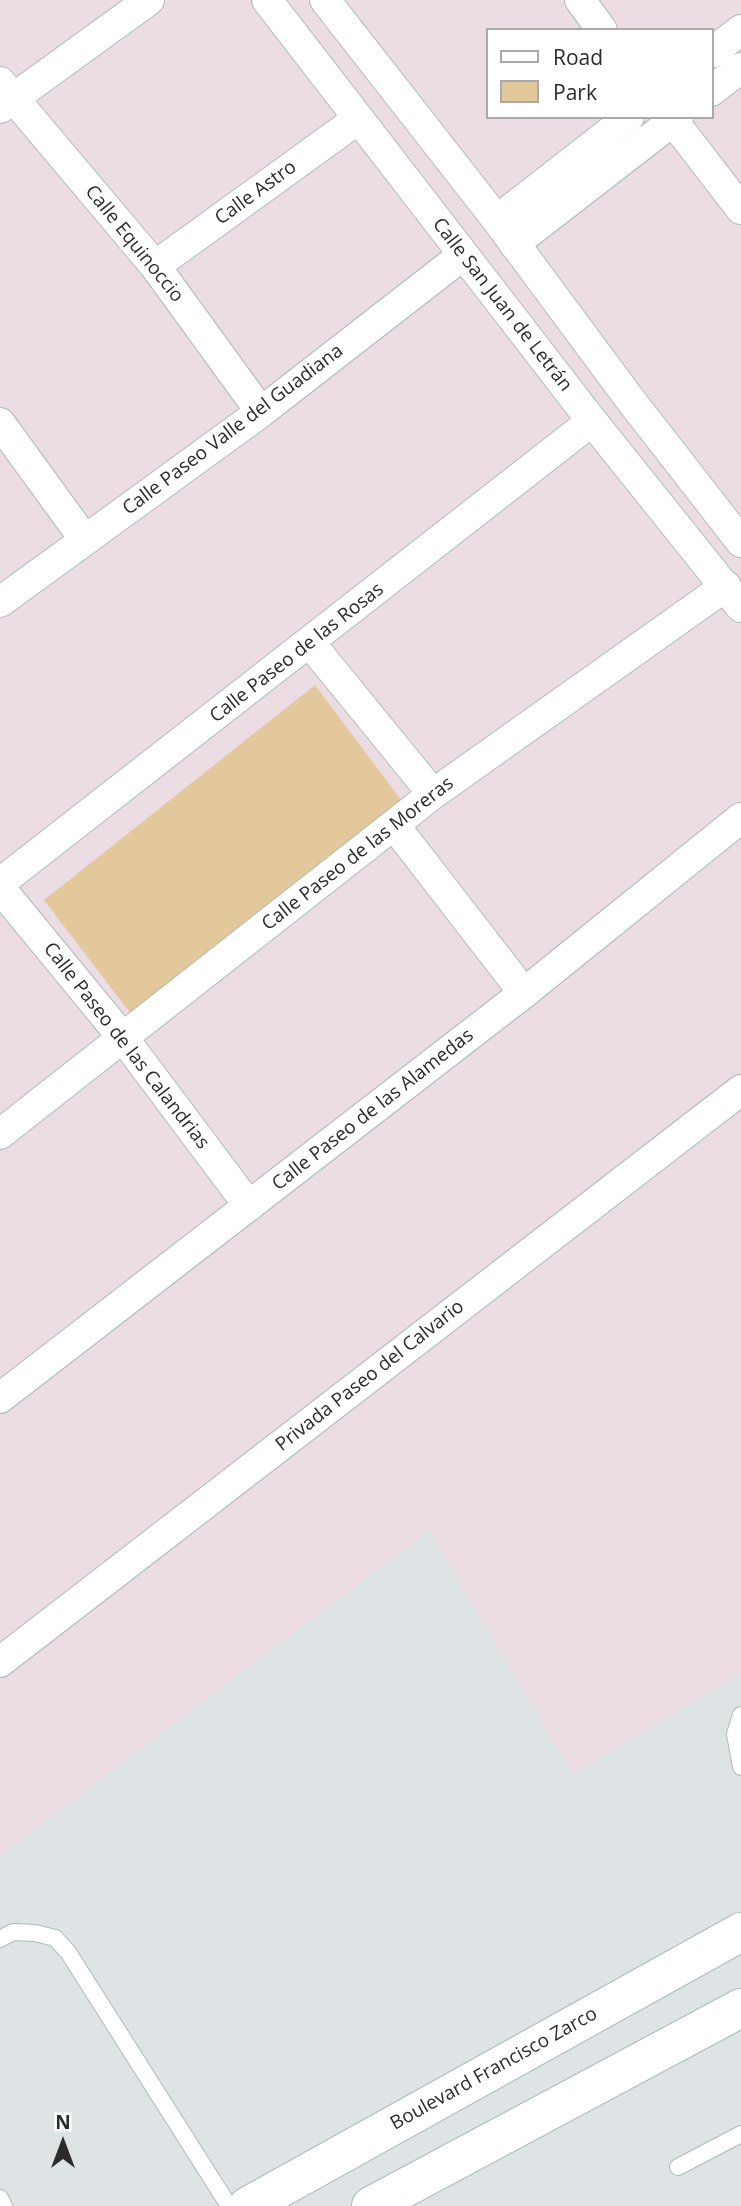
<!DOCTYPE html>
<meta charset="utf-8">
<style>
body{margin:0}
#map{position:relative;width:741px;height:2206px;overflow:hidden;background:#ecdde4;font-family:"Open Sans",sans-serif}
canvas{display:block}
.legend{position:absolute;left:486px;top:28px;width:228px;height:91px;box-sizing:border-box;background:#fff;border:2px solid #aaa;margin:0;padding:9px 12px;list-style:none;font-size:21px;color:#2b2b2b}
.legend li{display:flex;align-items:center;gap:14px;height:35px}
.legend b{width:35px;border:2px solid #aaa}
.north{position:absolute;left:28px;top:2108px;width:70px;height:70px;-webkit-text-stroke:5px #fff;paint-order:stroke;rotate:0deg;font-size:19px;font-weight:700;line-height:28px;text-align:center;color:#2b2b2b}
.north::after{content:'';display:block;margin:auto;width:24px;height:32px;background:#2b2b2b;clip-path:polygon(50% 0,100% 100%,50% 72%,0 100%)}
</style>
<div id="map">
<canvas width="741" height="2206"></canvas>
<ul class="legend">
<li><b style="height:9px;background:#fff"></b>Road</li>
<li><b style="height:19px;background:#e2c89b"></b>Park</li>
</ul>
<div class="north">N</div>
</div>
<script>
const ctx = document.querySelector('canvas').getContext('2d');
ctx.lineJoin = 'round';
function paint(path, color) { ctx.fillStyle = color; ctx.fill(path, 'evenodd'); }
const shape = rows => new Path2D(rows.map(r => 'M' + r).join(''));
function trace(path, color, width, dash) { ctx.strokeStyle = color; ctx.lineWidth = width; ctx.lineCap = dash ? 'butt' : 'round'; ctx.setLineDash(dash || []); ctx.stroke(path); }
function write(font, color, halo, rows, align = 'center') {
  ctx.font = font + ' "Open Sans",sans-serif'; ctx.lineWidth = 7; ctx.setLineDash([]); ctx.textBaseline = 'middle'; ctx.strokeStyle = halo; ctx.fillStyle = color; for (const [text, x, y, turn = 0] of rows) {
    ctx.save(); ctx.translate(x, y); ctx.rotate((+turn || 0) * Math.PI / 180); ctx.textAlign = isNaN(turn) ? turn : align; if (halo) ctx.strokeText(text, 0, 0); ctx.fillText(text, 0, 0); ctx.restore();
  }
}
const industrial = shape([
 [429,1531,573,1774,741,1673,741,2206,0,2206,0,1855]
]);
const green = shape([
 [315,685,405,805,131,1014,44,900]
]);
const service = shape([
 [741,1715,735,1734,741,1767],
 [0,1939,13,1932,35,1933,55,1938,68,1952,229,2206],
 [678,2167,741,2134],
 [0,2198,4,2206]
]);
const minor = shape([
 [267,0,592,421,741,607],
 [325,0,497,220,629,398,741,542],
 [580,0,602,30],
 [711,53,741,30],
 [0,82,155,266,261,412],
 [711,91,741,68],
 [0,108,149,0],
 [670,117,741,209],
 [497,220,629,117],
 [514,244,678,117],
 [155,266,358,119],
 [0,423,85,540],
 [0,602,261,412,463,255],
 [310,643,433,794],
 [394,825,524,993],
 [0,883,592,421],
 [0,888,124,1039,249,1206],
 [0,1134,433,794,726,586],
 [0,1398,524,993,741,818],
 [0,1662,741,1090]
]);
const secondary = shape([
 [248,2206,741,1932],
 [371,2206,741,2008]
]);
const streetNames = [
 ["Calle Astro",256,193,-36],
 ["Calle Equinoccio",134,244,51],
 ["Calle San Juan de Letrán",502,305,52],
 ["Calle Paseo Valle del Guadiana",233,430,-37],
 ["Calle Paseo de las Rosas",297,653,-38],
 ["Calle Paseo de las Moreras",358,854,-38],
 ["Calle Paseo de las Calandrias",126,1046,52],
 ["Calle Paseo de las Alamedas",373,1110,-38],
 ["Privada Paseo del Calvario",370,1376,-38],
 ["Boulevard Francisco Zarco",494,2069,-29]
];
paint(industrial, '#dee3e5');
paint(green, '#e2c89b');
trace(service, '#adbbb8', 18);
trace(minor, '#adbbb8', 32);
trace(secondary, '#adbbb8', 40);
trace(service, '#fff', 16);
trace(minor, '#fff', 30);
trace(secondary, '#fff', 38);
write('19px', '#2b2b2b', '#fff', streetNames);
</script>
